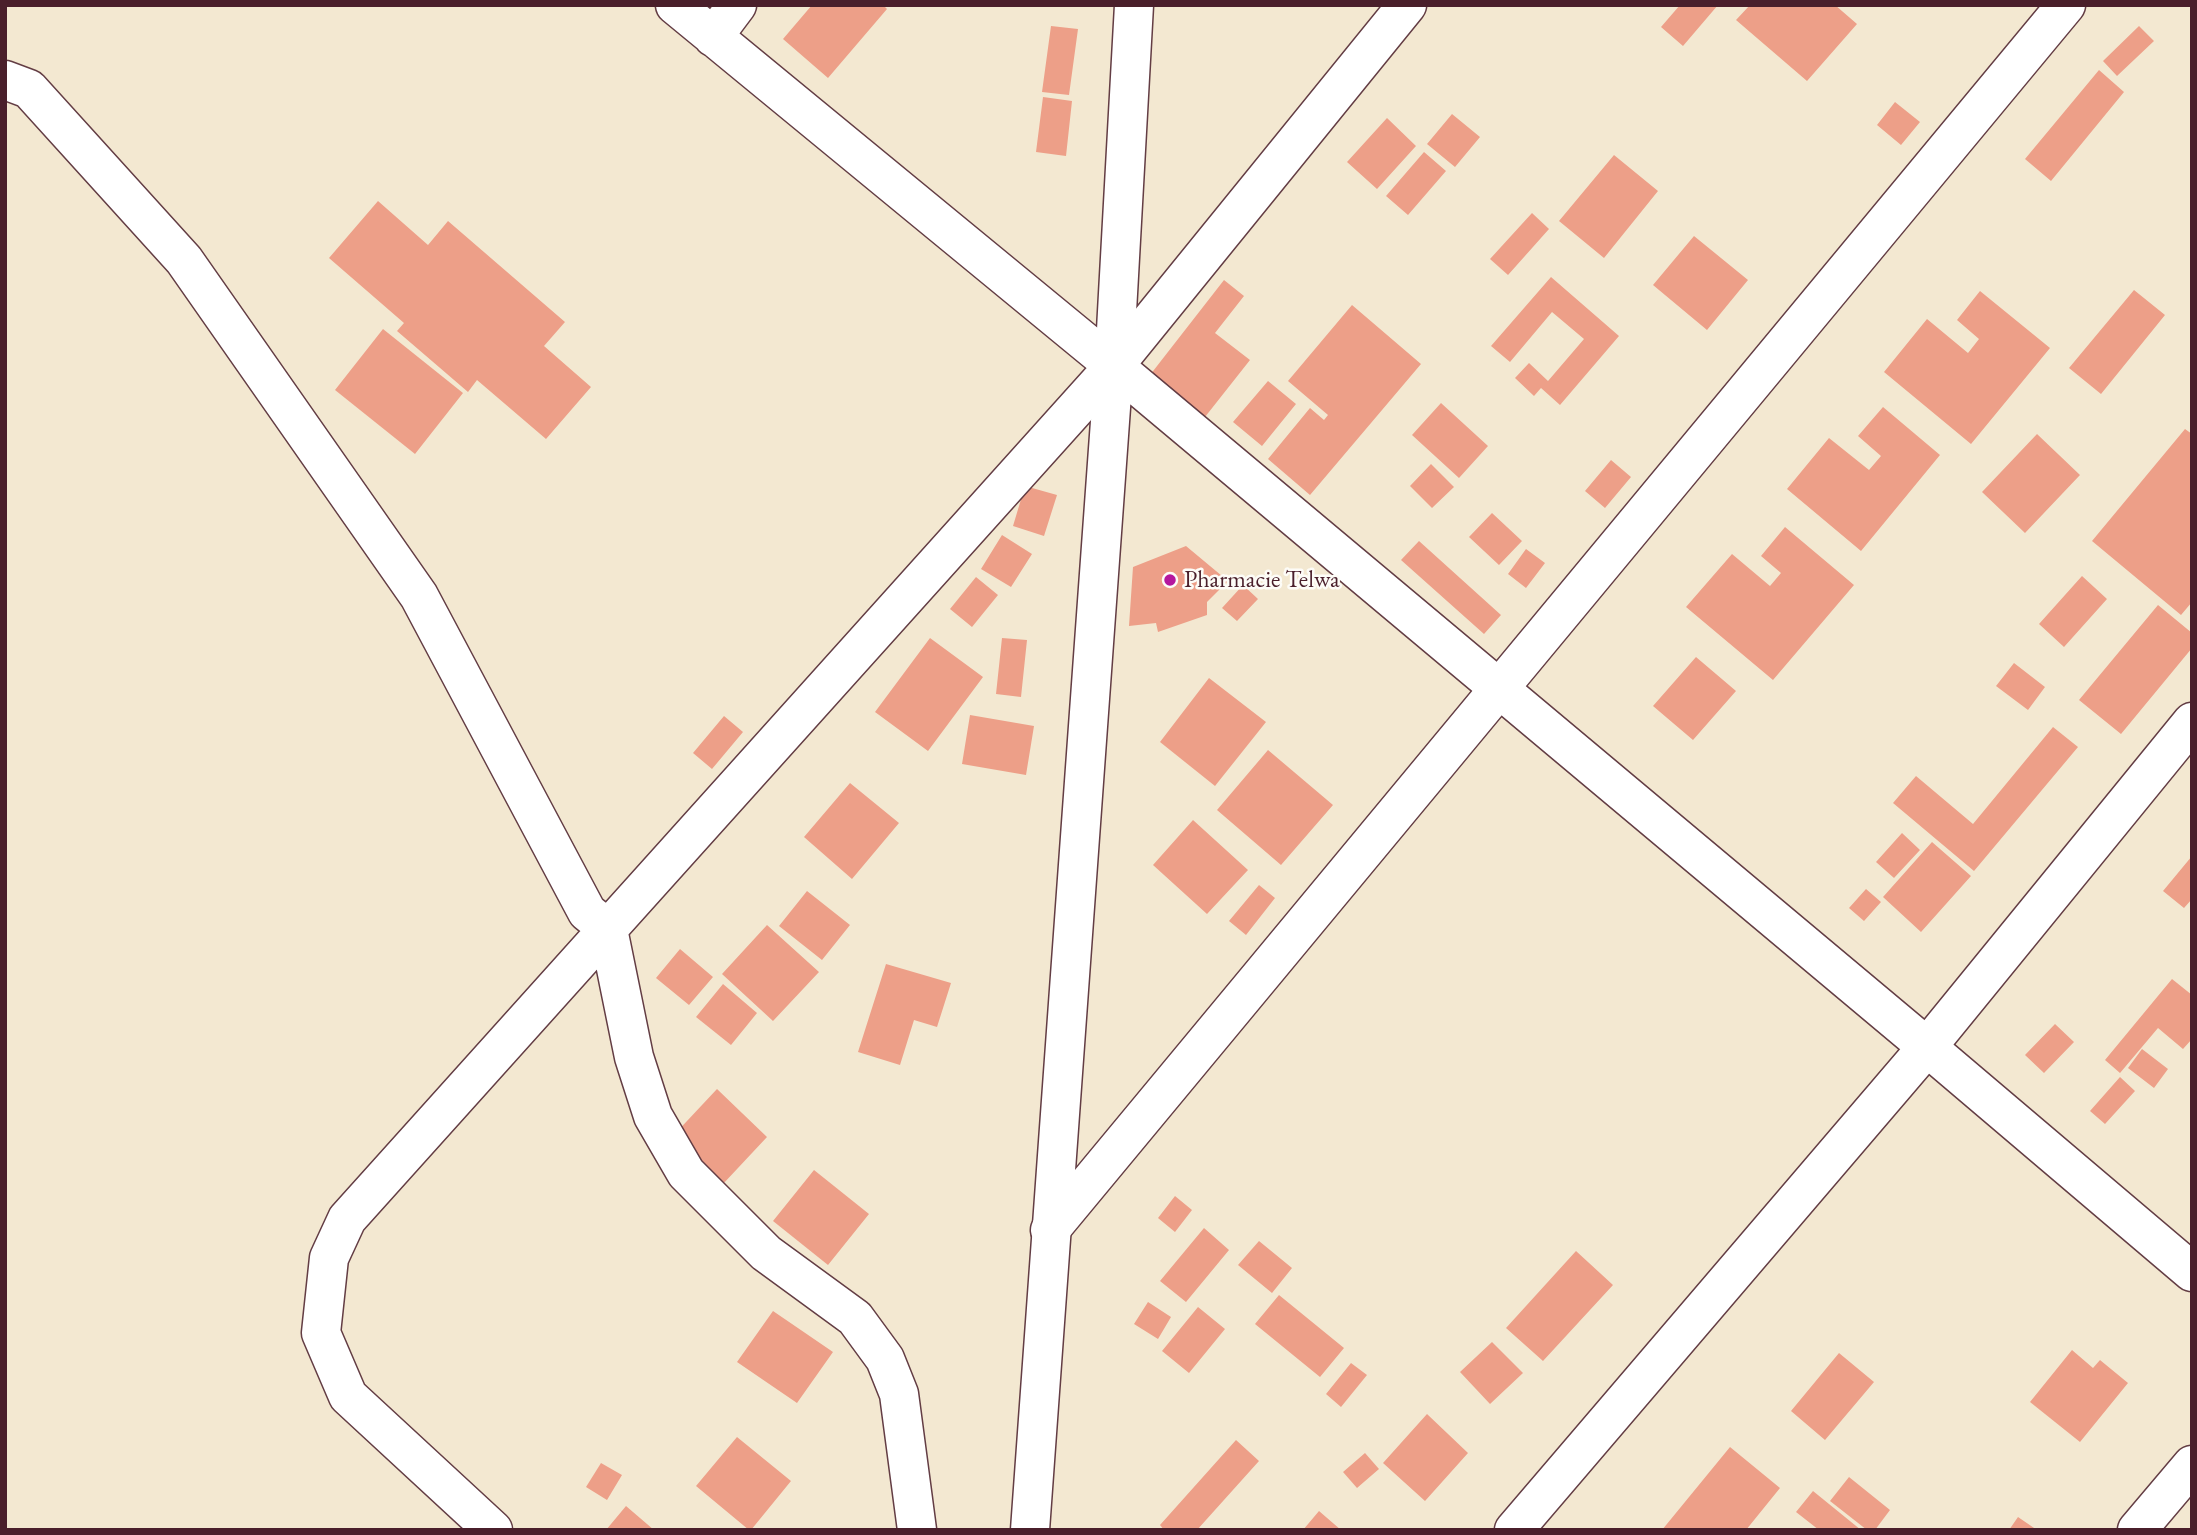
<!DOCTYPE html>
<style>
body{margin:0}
#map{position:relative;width:2197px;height:1535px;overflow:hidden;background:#f3e8d1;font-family:"EB Garamond",serif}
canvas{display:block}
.frame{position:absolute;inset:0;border:7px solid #4a1f2b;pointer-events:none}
</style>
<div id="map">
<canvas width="2197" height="1535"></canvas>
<div class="frame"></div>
</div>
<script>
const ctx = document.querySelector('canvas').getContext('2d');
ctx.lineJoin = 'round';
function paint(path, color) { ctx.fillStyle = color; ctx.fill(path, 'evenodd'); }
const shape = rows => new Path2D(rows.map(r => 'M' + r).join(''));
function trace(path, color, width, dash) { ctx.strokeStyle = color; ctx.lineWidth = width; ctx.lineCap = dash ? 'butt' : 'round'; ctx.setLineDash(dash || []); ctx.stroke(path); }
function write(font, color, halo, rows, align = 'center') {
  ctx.font = font + ' "EB Garamond",serif'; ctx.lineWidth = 5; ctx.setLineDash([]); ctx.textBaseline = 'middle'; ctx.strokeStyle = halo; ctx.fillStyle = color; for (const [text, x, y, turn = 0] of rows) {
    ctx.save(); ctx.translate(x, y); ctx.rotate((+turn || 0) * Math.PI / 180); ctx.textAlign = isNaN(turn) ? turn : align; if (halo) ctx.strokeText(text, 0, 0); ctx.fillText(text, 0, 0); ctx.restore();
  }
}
const building = shape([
 [812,5,883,5,887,9,828,78,783,39],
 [1680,5,1718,5,1683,46,1661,27],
 [1750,5,1835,5,1857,24,1807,81,1736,20],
 [1051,26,1078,29,1069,95,1042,92],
 [2139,26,2154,41,2117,76,2103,61],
 [2099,70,2124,92,2051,181,2025,159],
 [1043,97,1072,101,1066,156,1036,152],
 [1895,102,1920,122,1901,145,1877,125],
 [1452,114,1480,137,1455,167,1427,144],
 [1387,118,1416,146,1377,189,1347,162],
 [1424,152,1446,171,1408,215,1386,196],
 [1614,155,1658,191,1604,258,1559,221],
 [378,201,428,245,448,221,565,322,544,346,591,387,546,439,477,380,468,392,397,331,404,323,329,258],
 [1532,213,1549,229,1508,275,1490,259],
 [1694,236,1748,280,1707,330,1653,285],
 [1551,277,1619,336,1560,405,1541,388,1534,396,1515,378,1529,363,1548,381,1584,339,1552,312,1510,362,1491,346],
 [1224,280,1244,296,1215,333,1250,360,1205,417,1150,375],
 [2134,290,2165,315,2101,394,2069,368],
 [1980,291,2050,348,1971,444,1884,372,1927,319,1968,353,1979,339,1957,320],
 [1352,305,1421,364,1310,495,1268,459,1310,408,1324,420,1328,415,1288,381],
 [383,329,463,393,415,454,335,390],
 [1268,381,1296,404,1262,446,1233,422],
 [1441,403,1488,446,1459,478,1412,435],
 [1883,407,1940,455,1861,551,1787,489,1829,438,1869,470,1881,456,1858,436],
 [2185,429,2192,434,2192,602,2181,615,2092,541],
 [2037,434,2080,475,2025,533,1982,492],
 [1611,460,1631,477,1605,508,1585,491],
 [1431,464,1454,487,1432,508,1410,486],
 [1025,486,1057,495,1044,536,1013,526],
 [1492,513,1522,541,1499,565,1469,537],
 [1785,527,1854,585,1773,680,1686,607,1732,554,1770,586,1781,573,1761,556],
 [1002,535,1032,554,1011,587,981,569],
 [1419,541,1501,615,1484,634,1401,560],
 [1186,546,1228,581,1207,602,1207,615,1158,632,1156,623,1129,626,1133,567],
 [1526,549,1545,563,1526,588,1508,574],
 [2082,576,2107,599,2064,647,2039,624],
 [976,577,998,595,972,627,950,609],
 [1243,585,1258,599,1237,621,1222,608],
 [2158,605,2192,633,2192,648,2121,734,2079,700],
 [930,638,983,677,928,751,875,712],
 [1002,638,1027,640,1021,697,996,694],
 [1696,657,1736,691,1693,740,1653,706],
 [2014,663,2045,687,2028,710,1996,686],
 [1209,678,1266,722,1215,786,1160,742],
 [970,715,1034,726,1026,775,962,764],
 [724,716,743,732,712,769,693,753],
 [2053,727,2078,747,1974,871,1893,803,1916,776,1973,824],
 [1268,750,1333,805,1281,865,1217,810],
 [850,783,899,823,852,879,804,837],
 [1193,820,1248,870,1207,914,1153,865],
 [1902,833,1920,850,1894,878,1876,862],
 [1932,842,1971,876,1921,932,1883,897],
 [2192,856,2192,899,2184,908,2163,891],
 [1259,885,1275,898,1246,935,1229,921],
 [1866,889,1881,902,1864,921,1849,908],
 [807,891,850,925,822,960,779,926],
 [767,925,819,972,773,1021,722,974],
 [680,949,713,977,689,1005,656,978],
 [886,964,951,983,937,1027,914,1020,900,1065,858,1052],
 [2172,979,2192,995,2192,1039,2183,1049,2158,1028,2120,1073,2105,1060],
 [723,984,757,1013,731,1045,696,1017],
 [2055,1024,2074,1042,2044,1073,2025,1055],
 [2142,1049,2168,1069,2154,1088,2128,1068],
 [2120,1077,2135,1091,2105,1124,2090,1111],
 [717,1089,767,1137,723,1184,672,1137],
 [814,1170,869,1214,828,1265,773,1221],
 [1175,1196,1192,1210,1175,1232,1158,1218],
 [1204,1228,1229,1250,1186,1302,1160,1281],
 [1259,1241,1292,1268,1272,1293,1238,1265],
 [1576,1251,1613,1285,1543,1361,1506,1328],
 [1279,1295,1344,1348,1320,1377,1255,1324],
 [1148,1302,1171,1317,1158,1339,1134,1324],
 [1198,1307,1225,1329,1189,1373,1162,1351],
 [773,1311,833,1352,797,1403,737,1362],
 [1492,1342,1523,1373,1490,1404,1460,1372],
 [2072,1350,2093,1368,2100,1360,2128,1383,2080,1442,2030,1402],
 [1839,1353,1874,1382,1825,1440,1791,1411],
 [1351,1363,1367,1375,1341,1407,1326,1394],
 [1427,1414,1468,1453,1425,1501,1383,1463],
 [737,1437,791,1481,751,1530,749,1530,696,1486],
 [1236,1440,1259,1461,1197,1530,1164,1530,1160,1525],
 [1730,1447,1780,1488,1746,1530,1662,1530],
 [1365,1453,1379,1469,1357,1488,1343,1472],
 [601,1463,622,1475,607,1500,586,1487],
 [1849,1477,1890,1510,1875,1530,1867,1530,1830,1501],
 [1813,1491,1861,1530,1819,1530,1796,1512],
 [626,1506,654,1530,606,1530],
 [1319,1511,1341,1530,1303,1530],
 [2018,1517,2037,1530,2009,1530]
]);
const street = shape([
 [675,5,1114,366],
 [713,37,737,5],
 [5,80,29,89,184,260,419,596,587,912,608,929,634,1057,653,1116,686,1173,766,1253,855,1318,885,1359,899,1394,917,1530],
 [1050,1230,2066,5],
 [493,1530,348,1396,321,1333,329,1258,347,1219,1114,366,1407,5],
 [1514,1530,1927,1047,2192,722],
 [2137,1530,2192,1465]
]);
const secondary = shape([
 [1114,366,1927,1047,2192,1272],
 [1030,1530,1114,366,1134,5]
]);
const markers = [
 [1170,580,7,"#b5179e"]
];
const poiNames = [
 ["Pharmacie Telwa",1184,580]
];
paint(building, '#ed9f88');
trace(street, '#633d44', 41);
trace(secondary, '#633d44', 41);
trace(street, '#fff', 38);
trace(secondary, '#fff', 38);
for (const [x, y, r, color] of markers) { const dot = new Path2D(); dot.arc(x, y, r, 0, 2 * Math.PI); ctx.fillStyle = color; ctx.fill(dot); trace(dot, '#fdfcf7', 2.5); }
write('24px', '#4a1f2b', '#fdfcf7', poiNames, 'left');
</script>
